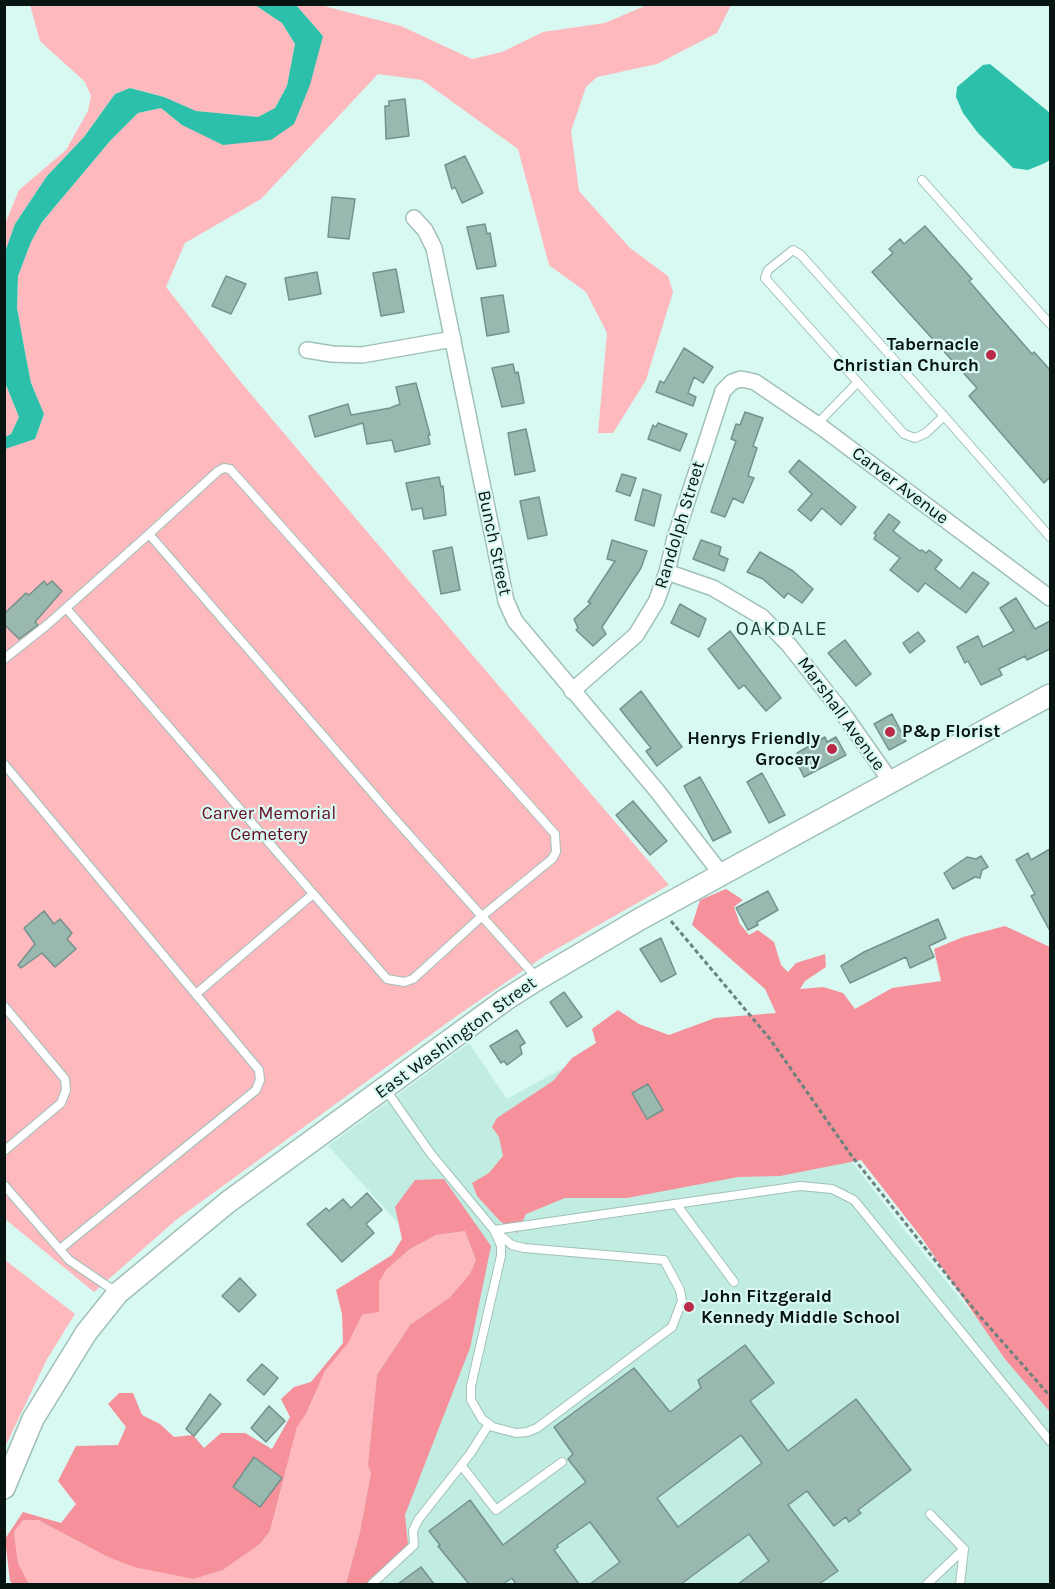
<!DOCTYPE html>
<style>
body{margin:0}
#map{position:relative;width:1055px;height:1589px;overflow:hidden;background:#d7f9f1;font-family:Karla,sans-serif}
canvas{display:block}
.frame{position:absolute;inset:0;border:6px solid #081412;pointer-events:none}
</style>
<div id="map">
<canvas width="1055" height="1589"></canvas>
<div class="frame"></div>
</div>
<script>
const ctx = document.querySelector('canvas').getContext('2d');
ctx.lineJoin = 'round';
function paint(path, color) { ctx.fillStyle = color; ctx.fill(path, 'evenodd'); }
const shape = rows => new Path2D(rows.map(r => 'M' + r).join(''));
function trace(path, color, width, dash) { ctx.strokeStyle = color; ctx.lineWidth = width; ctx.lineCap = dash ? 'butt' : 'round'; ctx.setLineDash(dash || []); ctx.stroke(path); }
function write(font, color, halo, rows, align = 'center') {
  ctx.font = font + ' Karla,sans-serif'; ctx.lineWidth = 4.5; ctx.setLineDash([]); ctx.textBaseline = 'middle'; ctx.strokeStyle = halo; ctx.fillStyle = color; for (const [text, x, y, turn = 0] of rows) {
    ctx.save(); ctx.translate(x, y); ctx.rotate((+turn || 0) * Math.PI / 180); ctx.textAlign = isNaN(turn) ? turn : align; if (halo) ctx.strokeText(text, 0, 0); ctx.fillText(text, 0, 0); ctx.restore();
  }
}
const built = shape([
 [469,1043,507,1099,567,1066,778,1066,906,1232,1050,1409,1050,1584,337,1584,361,1391,444,1273,328,1146]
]);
const green = shape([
 [30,5,255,5,282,23,295,44,287,86,275,108,258,117,195,111,164,97,131,88,115,94,84,137,47,176,15,224,5,252,5,224,19,190,66,150,88,111,91,96,85,82,40,41],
 [296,5,320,5,401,26,472,59,502,52,543,32,605,23,647,5,731,5,717,33,657,64,597,77,586,87,571,131,579,191,630,248,668,276,673,292,646,380,613,433,598,433,607,333,586,292,549,265,518,149,422,80,378,74,261,199,185,243,166,287,239,380,369,534,669,885,546,955,458,1015,176,1220,94,1292,5,1219,4,449,35,439,44,415,31,383,25,352,17,308,18,276,31,242,42,222,110,141,138,113,161,108,182,125,271,140,323,36],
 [4,380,19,417,11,434,5,437],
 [465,1231,476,1260,470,1274,449,1298,410,1325,377,1375,368,1465,371,1473,360,1532,346,1584,29,1584,18,1563,14,1532,23,1520,38,1520,106,1556,194,1579,223,1570,260,1544,270,1531,297,1427,306,1414,325,1371,349,1342,362,1315,379,1312,379,1282,387,1269,410,1249,436,1235],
 [5,1260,75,1314,47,1359,5,1447]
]);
const forest = shape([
 [726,889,743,900,734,907,740,924,749,935,758,930,774,942,781,965,788,972,796,963,825,954,826,967,805,981,800,989,823,987,843,993,855,1009,892,988,941,981,934,949,963,937,1005,926,1050,947,1050,1412,1005,1359,921,1237,861,1160,780,1176,738,1177,627,1198,565,1198,526,1214,517,1233,500,1221,477,1196,472,1183,489,1173,503,1156,499,1137,492,1127,497,1118,553,1081,572,1058,596,1043,592,1029,618,1010,639,1024,669,1035,715,1018,776,1013,765,989,692,925,700,900],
 [444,1179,491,1246,470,1348,405,1515,409,1554,377,1584,346,1584,360,1532,371,1473,368,1465,377,1375,410,1325,449,1298,470,1274,476,1260,465,1231,436,1235,410,1249,387,1269,379,1282,379,1312,362,1315,349,1342,325,1371,306,1414,297,1427,270,1531,260,1544,223,1570,194,1579,134,1567,106,1556,38,1520,23,1520,14,1532,18,1563,29,1584,13,1584,10,1581,5,1539,23,1512,61,1523,76,1504,58,1481,76,1446,118,1445,126,1427,108,1404,119,1393,133,1393,142,1415,160,1424,174,1437,193,1435,204,1448,221,1433,245,1433,272,1449,290,1417,281,1399,294,1387,311,1382,343,1343,342,1314,336,1290,392,1255,402,1239,395,1207,415,1180]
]);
const water = shape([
 [255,5,296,5,323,36,310,85,294,124,271,140,223,145,182,125,161,108,138,113,110,141,42,222,31,242,18,276,17,308,25,352,31,383,44,414,35,439,5,449,5,437,11,434,19,417,4,380,5,252,15,224,47,176,84,137,115,94,130,88,164,97,196,111,258,117,275,108,287,86,295,44,282,23],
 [990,64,1050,113,1050,160,1045,163,1028,170,1013,168,978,133,963,113,956,97,957,87,983,65]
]);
const building = shape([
 [405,99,409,136,386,139,385,106,389,106,389,101,405,99],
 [465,156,483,193,462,203,455,187,452,189,445,165,465,156],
 [332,197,355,199,349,239,328,237,332,197],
 [485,224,487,234,490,233,496,266,477,269,467,227,485,224],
 [925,226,972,279,969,281,999,316,1032,354,1034,352,1050,370,1050,477,1044,483,969,396,977,388,872,272,893,253,889,249,900,239,904,244,925,226],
 [396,269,404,312,381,316,373,273,396,269],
 [317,272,321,294,289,300,285,278,317,272],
 [226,276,246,284,231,314,212,306,226,276],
 [503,295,509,332,487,336,481,298,503,295],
 [684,348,713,367,703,383,694,377,688,393,696,397,693,406,656,392,660,381,664,383,684,348],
 [513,364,515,373,518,372,524,403,502,407,492,368,513,364],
 [416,383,430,435,428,435,430,444,395,452,392,440,367,444,363,423,315,437,309,416,348,404,351,415,390,408,400,404,396,387,416,383],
 [745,412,763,418,753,446,757,448,748,476,754,478,743,503,733,498,725,517,711,512,736,441,731,439,736,424,740,425,745,412],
 [658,423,687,434,680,451,648,439,653,425,656,427,658,423],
 [526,429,535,471,515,475,508,433,526,429],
 [799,460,856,507,841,525,822,508,811,521,798,510,812,494,789,472,799,460],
 [622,474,636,478,630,496,616,491,622,474],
 [439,477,441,487,443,486,446,515,424,519,422,508,412,510,406,483,439,477],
 [643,489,661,495,654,526,635,520,643,489],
 [539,497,547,535,528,539,520,501,539,497],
 [889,514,900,522,893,531,920,551,922,550,926,553,929,550,942,560,935,569,960,589,973,572,989,583,966,613,925,583,918,592,890,570,900,558,874,539,876,535,874,533,889,514],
 [612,540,647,551,641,568,602,627,606,634,593,646,576,630,578,628,574,619,591,603,588,602,615,561,607,559,612,540],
 [701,540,721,547,719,555,728,559,724,571,693,559,701,540],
 [452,547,460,590,441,594,433,551,452,547],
 [760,552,793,571,813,589,802,603,788,593,784,598,763,579,747,572,760,552],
 [44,581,47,585,52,581,62,591,35,622,38,625,19,639,4,624,4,614,26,593,29,595,44,581],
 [1016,598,1035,629,1050,621,1050,649,1027,660,1025,656,999,669,1002,675,981,685,968,661,965,663,957,647,978,636,983,647,1014,631,1000,608,1016,598],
 [680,604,706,619,699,637,671,623,680,604],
 [730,631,781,698,766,711,744,685,739,689,708,649,730,631],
 [918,632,925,641,910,653,903,643,918,632],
 [845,640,871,674,856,686,828,653,845,640],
 [641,691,682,747,657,766,646,751,651,748,620,709,641,691],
 [892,714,906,741,889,750,874,724,892,714],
 [825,737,827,742,836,737,846,755,804,777,795,759,799,757,797,753,825,737],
 [762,773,785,815,769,823,747,782,762,773],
 [700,777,731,832,713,841,684,786,700,777],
 [633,801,667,841,650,855,616,815,633,801],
 [1050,849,1050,931,1031,896,1035,894,1016,860,1028,853,1031,860,1050,849],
 [981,856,988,867,982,870,980,878,975,877,953,889,944,873,967,857,976,859,981,856],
 [768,891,778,910,757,922,758,925,748,930,736,908,768,891],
 [44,911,54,924,60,919,72,933,67,939,76,949,55,967,42,953,21,968,18,965,35,944,24,928,44,911],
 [938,919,946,938,929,946,934,957,910,968,906,957,850,983,841,966,864,952,938,919],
 [661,938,676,974,661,982,640,949,661,938],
 [564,992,582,1017,567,1027,550,1002,564,992],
 [517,1030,525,1043,520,1046,522,1054,507,1065,504,1061,501,1063,490,1046,517,1030],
 [648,1084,663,1110,647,1119,632,1093,648,1084],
 [367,1193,382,1210,366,1224,374,1233,342,1262,307,1224,326,1208,329,1211,343,1199,351,1208,367,1193],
 [240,1278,256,1295,239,1312,222,1296,240,1278],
 [745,1345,774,1383,750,1401,788,1451,856,1399,911,1470,858,1510,861,1513,849,1522,846,1517,834,1526,807,1491,788,1505,838,1571,819,1584,738,1584,769,1561,749,1534,681,1584,590,1584,620,1562,590,1522,557,1545,558,1547,554,1550,579,1584,516,1584,512,1578,503,1584,469,1584,438,1546,440,1545,429,1531,470,1500,503,1545,586,1482,568,1459,573,1454,554,1427,634,1368,670,1412,701,1388,698,1380,745,1345],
 [741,1435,762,1463,678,1527,657,1498,741,1435],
 [262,1364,278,1378,264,1395,247,1380,262,1364],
 [210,1394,221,1404,194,1436,186,1429,210,1394],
 [269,1406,285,1421,266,1442,251,1428,269,1406],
 [254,1457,282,1478,260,1507,233,1487,254,1457],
 [421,1567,434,1584,398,1584,421,1567]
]);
const path = shape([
 [671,921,770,1039,851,1155,977,1313,1050,1396]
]);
const service = shape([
 [922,180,1050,324],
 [944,416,926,433,915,438,904,434,765,278,768,270,793,250,801,255,944,416,1050,537],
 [817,424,858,382],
 [149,534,395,819,537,978],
 [4,659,47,625,66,608,149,534,218,471,224,468,230,469,555,834,556,852,552,859,481,917,413,979,404,982,387,979,66,608],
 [4,764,259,1070,260,1080,256,1090,60,1249],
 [196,994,313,894],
 [4,1006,65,1079,66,1090,61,1103,4,1151],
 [386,1090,431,1154,494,1230,501,1246,501,1256,471,1386,471,1400,482,1419,493,1427,516,1433,527,1432,537,1428,672,1327,682,1301,680,1290,664,1260,524,1248,512,1245,494,1230],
 [4,1185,69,1260,116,1292],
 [676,1204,734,1282],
 [494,1230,800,1186,832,1189,854,1200,1050,1441],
 [461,1465,496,1510,562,1462],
 [372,1584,414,1545,413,1531,418,1520,470,1454,489,1424],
 [927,1584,964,1549,930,1514],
 [960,1584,964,1549]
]);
const minor = shape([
 [414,218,425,230,434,248,506,601,515,621,658,792,722,875],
 [307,350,332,354,362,355,453,339],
 [667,572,713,588,762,617,789,645,842,712,892,783],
 [572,691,636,635,656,602,667,572,675,538,723,391,732,382,741,379,755,382,824,429,1050,598]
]);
const secondary = shape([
 [4,1488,33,1419,86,1333,118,1293,228,1202,505,1000,538,979,640,919,1050,695]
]);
const markers = [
 [991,355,6,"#bb2a48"],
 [890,732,6,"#bb2a48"],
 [832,749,6,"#bb2a48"],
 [689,1307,6,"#bb2a48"]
];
const poiNames = [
 ["Tabernacle",979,345],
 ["Christian Church",979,366],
 ["P&p Florist",902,732,"left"],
 ["Henrys Friendly",820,739],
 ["Grocery",820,760],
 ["John Fitzgerald",701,1297,"left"],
 ["Kennedy Middle School",701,1318,"left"]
];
const streetNames = [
 ["Carver Avenue",900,486,37],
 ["Randolph Street",680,525,-73],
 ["Bunch Street",494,543,78],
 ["Marshall Avenue",841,714,54],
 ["East Washington Street",456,1038,-36]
];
const parkNames = [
 ["Carver Memorial",269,814],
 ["Cemetery",269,835]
];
const neighbourhoodNames = [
 ["OAKDALE",782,629]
];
paint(built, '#c1ece2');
paint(green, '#feb9be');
paint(forest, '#f6909a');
paint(water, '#2cbfa9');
paint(building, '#98b8b0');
trace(building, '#73928b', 1.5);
trace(service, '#a0c0b9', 10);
trace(minor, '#a0c0b9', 18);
trace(secondary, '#a0c0b9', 24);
trace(path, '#6b827d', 3, [4.5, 3]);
trace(service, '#fff', 8);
trace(minor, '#fff', 15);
trace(secondary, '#fff', 21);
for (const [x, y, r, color] of markers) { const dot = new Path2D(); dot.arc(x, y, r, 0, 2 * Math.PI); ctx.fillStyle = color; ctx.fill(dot); trace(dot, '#d7f9f1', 2); }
write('bold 18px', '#081412', '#d7f9f1', poiNames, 'right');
write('18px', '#081412', '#d7f9f1', streetNames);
write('18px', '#650a21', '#d7f9f1', parkNames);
ctx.letterSpacing = '1.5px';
write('20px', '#1f3b36', '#d7f9f1', neighbourhoodNames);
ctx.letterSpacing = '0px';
</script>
